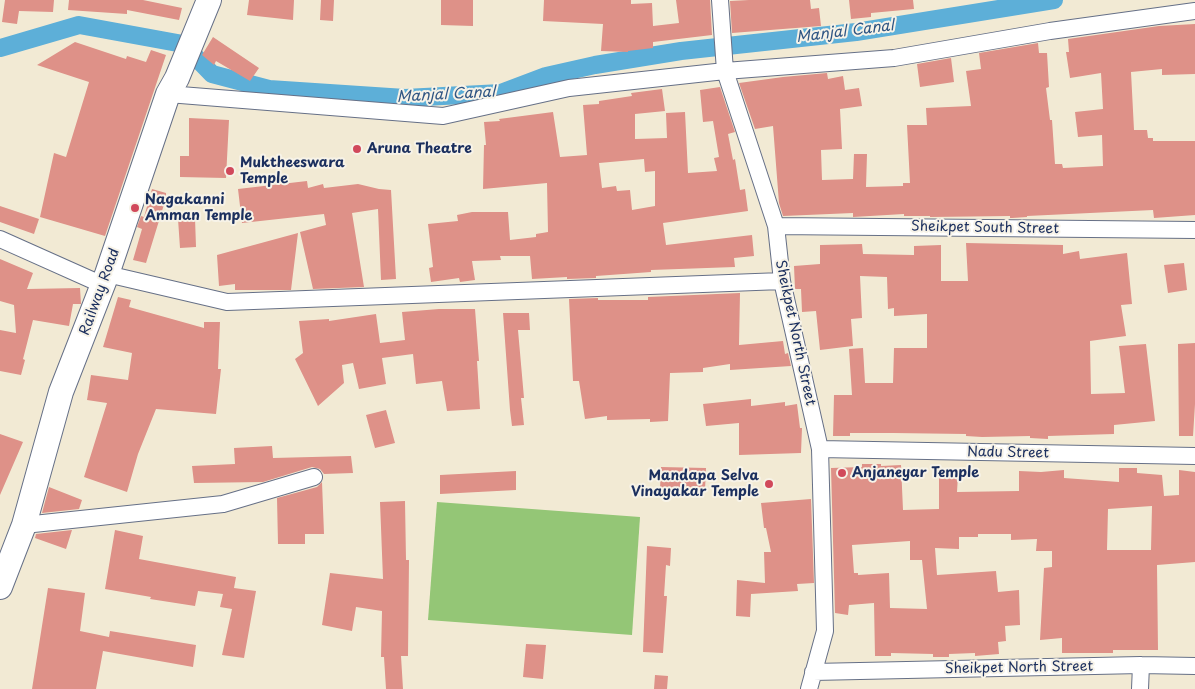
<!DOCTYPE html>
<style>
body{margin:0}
canvas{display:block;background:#f2ead4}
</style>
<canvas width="1195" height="689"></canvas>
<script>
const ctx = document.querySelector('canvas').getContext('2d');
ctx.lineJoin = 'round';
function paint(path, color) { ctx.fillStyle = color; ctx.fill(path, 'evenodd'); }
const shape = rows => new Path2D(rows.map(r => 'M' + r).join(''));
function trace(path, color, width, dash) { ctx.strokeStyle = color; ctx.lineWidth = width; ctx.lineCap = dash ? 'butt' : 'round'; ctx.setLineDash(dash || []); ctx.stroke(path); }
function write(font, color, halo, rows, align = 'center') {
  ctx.font = font + ' "Playpen Sans",sans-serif'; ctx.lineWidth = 4; ctx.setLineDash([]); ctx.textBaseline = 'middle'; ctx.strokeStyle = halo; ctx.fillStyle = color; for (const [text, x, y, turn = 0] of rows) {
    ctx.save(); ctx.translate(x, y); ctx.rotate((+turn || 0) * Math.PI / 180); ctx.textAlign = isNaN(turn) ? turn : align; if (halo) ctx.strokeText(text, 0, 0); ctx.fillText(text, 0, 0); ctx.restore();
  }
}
const green = shape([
 [437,502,640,517,632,635,428,620]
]);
const canal = shape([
 [0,48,79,25,183,44,212,74,269,89,405,98,501,93,546,76,595,65,681,51,856,32,1054,0]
]);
const building = shape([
 [5,0,54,0,53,12,19,11,17,24,2,22],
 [69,0,143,0,182,8,179,20,127,10,127,14,68,10],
 [249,0,294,0,293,20,247,15],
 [321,0,334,0,333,21,320,20],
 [441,0,473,0,473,26,441,25],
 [544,0,631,0,631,4,652,3,653,26,679,23,676,0,710,0,712,35,653,42,653,48,628,51,628,52,601,51,603,24,543,21],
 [749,0,810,0,811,9,819,8,821,26,732,33,730,1],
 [849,0,913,0,914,9,871,13,871,17,851,19],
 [1195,24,1195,74,1162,75,1162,69,1131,72,1134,130,1147,130,1148,138,1153,138,1153,141,1195,141,1195,215,1154,218,1153,210,1027,216,1027,217,1012,218,1010,218,1010,216,930,217,930,216,904,216,904,214,853,217,853,213,783,216,779,203,773,126,755,129,739,83,783,77,827,73,828,79,843,76,845,90,859,88,862,106,840,109,842,149,821,150,822,180,853,179,854,154,867,154,866,187,903,186,903,183,910,183,907,125,927,125,926,108,971,106,966,71,981,69,979,53,1038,43,1039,53,1047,53,1049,87,1046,88,1050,120,1052,120,1055,164,1062,164,1063,168,1103,166,1102,135,1078,137,1075,112,1103,109,1101,73,1070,78,1066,52,1069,52,1068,39,1159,26],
 [213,37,259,68,250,81,216,61,214,65,202,55],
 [75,42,126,59,127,56,146,62,151,50,166,55,105,236,40,217,54,153,66,157,89,82,37,65],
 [951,58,954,82,920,87,917,64],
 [720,87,735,132,728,134,733,160,735,159,740,190,745,189,748,211,663,223,666,245,752,235,754,256,734,258,735,267,651,270,651,272,596,276,596,278,567,279,567,277,532,279,530,256,500,256,501,260,472,261,475,280,460,282,459,278,431,282,429,268,433,267,428,224,458,221,457,215,472,212,508,212,510,240,536,237,536,234,548,232,547,183,483,189,484,145,486,145,484,122,500,121,499,119,553,112,560,157,587,155,583,105,599,104,599,101,632,96,631,93,662,89,665,111,635,114,635,139,667,138,666,113,685,112,688,173,717,171,714,158,719,157,713,121,703,122,700,90],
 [644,159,645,172,655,171,655,206,632,210,630,190,617,191,616,186,602,188,599,163],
 [189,118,229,120,226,178,180,177,180,156,189,156],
 [307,181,308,188,323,184,324,188,358,184,379,189,391,190,396,279,381,280,378,209,352,213,364,287,313,289,300,232,326,225,324,214,242,223,238,189],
 [152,189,166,193,166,198,146,263,133,260,142,229,137,227,141,216,144,217],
 [0,206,39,219,34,234,0,222],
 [195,218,196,247,180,248,178,219],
 [298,233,291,290,235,290,235,284,219,286,217,255],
 [966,243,1063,245,1063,254,1079,251,1080,259,1127,253,1132,304,1121,305,1126,336,1090,341,1091,394,1125,393,1119,346,1146,344,1155,421,1114,425,1114,434,1048,436,1048,439,1030,438,1030,436,982,437,966,436,966,434,893,433,850,433,850,436,833,436,834,395,852,395,849,349,863,348,865,383,893,383,894,348,927,348,927,314,894,316,894,308,888,309,887,277,860,276,862,318,851,319,853,346,820,350,816,311,802,312,801,289,795,289,794,266,820,264,820,245,862,244,863,254,914,255,914,246,941,245,941,281,968,281],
 [0,259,33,273,27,289,80,288,81,304,73,304,69,326,33,320,23,359,25,360,21,375,0,371,0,330,16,333,14,305,0,301],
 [1184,263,1187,290,1168,293,1164,265],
 [740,293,739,345,783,341,785,354,788,353,791,366,730,370,730,364,703,368,703,372,670,373,668,421,650,422,650,419,607,420,607,416,585,419,579,381,573,381,569,299,598,298,598,300,648,300,648,297],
 [118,297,131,300,129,307,204,328,204,322,220,322,218,369,221,369,216,414,156,409,138,454,127,492,84,477,107,403,87,400,91,375,128,380,132,353,103,347],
 [439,309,475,309,479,361,477,361,480,409,447,411,442,381,416,384,413,354,382,358,386,384,359,389,353,363,342,365,344,383,318,406,295,359,303,353,299,321,329,319,329,321,376,314,380,343,405,340,402,312],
 [503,313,529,313,530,330,518,330,524,398,521,398,524,425,512,426,510,410],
 [1195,343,1195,404,1193,436,1179,436,1178,344],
 [751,399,751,406,785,402,785,406,797,404,800,428,802,428,801,453,739,455,739,423,706,426,703,404],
 [386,410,395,443,375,448,366,415],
 [0,434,23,442,0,495],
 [272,446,273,458,351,456,353,473,324,474,320,469,312,467,263,482,194,483,192,466,235,464,234,448],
 [862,464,881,464,881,466,901,465,903,510,939,509,939,475,958,475,957,492,1019,491,1019,471,1041,472,1064,470,1064,478,1119,482,1119,468,1137,468,1137,473,1162,475,1164,496,1179,495,1179,470,1195,472,1195,562,1157,565,1158,650,1113,650,1113,653,1062,653,1062,638,1040,640,1044,568,1052,567,1052,551,1036,551,1037,539,1011,540,1011,534,978,534,978,537,959,537,959,549,935,548,937,575,996,571,998,592,1019,590,1020,625,1005,626,1006,641,998,642,999,654,975,656,975,653,949,654,949,657,933,657,933,654,891,653,891,656,875,656,874,603,849,605,848,615,835,613,831,468,862,467],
 [1152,506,1151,550,1107,550,1108,509],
 [910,541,910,560,922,560,927,609,890,608,889,573,858,575,858,573,854,573,852,545],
 [661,467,706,468,705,490,660,489],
 [516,471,516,490,440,494,440,475],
 [322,482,324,534,305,534,305,544,278,544,277,498,317,487],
 [49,487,82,500,79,509,42,513],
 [811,499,814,583,797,584,798,591,751,594,750,617,736,616,737,580,765,583,764,552,771,552,766,528,764,528,761,503],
 [405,501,406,560,409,560,408,656,401,656,403,689,386,689,384,657,381,657,382,611,356,607,352,631,322,625,330,573,383,579,380,502],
 [72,530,66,549,35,538,36,534],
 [115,530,143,536,139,559,236,577,234,588,256,591,244,658,222,655,232,609,220,607,223,594,198,591,195,606,150,599,151,597,105,589],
 [647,546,671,548,670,566,666,565,664,596,667,596,663,653,643,652],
 [48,588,85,593,80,631,109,637,110,631,196,645,193,667,103,651,96,689,32,689],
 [526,644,546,645,543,679,523,677],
 [655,675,668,676,667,689,654,689]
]);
const street = shape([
 [720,0,725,71,776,226,782,281,820,449,825,631,809,689],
 [168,94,443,116,569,88,725,71,894,58,1050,31,1195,11],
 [776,226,1195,230],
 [0,239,103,285],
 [107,274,227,302,782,281],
 [820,449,1195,456],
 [24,525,223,504,314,477],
 [813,672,1141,665,1195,666],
 [1140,689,1141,665]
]);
const secondary = shape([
 [0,587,24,525,61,392,107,274,168,94,177,78,209,0]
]);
const markers = [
 [357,149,5,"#d1495b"],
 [230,171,5,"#d1495b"],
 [135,208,5,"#d1495b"],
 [842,473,5,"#d1495b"],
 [769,484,5,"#d1495b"]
];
const poiNames = [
 ["Aruna Theatre",367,149],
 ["Muktheeswara",240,163],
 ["Temple",240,179],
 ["Nagakanni",145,200],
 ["Amman Temple",145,216],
 ["Anjaneyar Temple",852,473],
 ["Mandapa Selva",759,476,"right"],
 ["Vinayakar Temple",759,492,"right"]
];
const streetNames = [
 ["Sheikpet South Street",985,228,1],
 ["Railway Road",100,292,-70],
 ["Sheikpet North Street",795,333,78],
 ["Nadu Street",1008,453,1],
 ["Sheikpet North Street",1019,668,-1]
];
const waterNames = [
 ["Manjal Canal",845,32,-7],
 ["Manjal Canal",446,95,-3]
];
paint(green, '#94c676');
trace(canal, '#5dafd8', 18);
paint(building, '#de9188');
trace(street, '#667087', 18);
trace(secondary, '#667087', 26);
trace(street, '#fff', 16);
trace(secondary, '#fff', 24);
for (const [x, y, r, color] of markers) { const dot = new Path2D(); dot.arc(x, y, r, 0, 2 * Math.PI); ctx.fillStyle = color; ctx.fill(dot); trace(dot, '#f7f3e8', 2); }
write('bold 14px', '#1b2f5e', '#f7f3e8', poiNames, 'left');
write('14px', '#1b2f5e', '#f7f3e8', streetNames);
write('italic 15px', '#2f5583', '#f7f3e8', waterNames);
</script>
